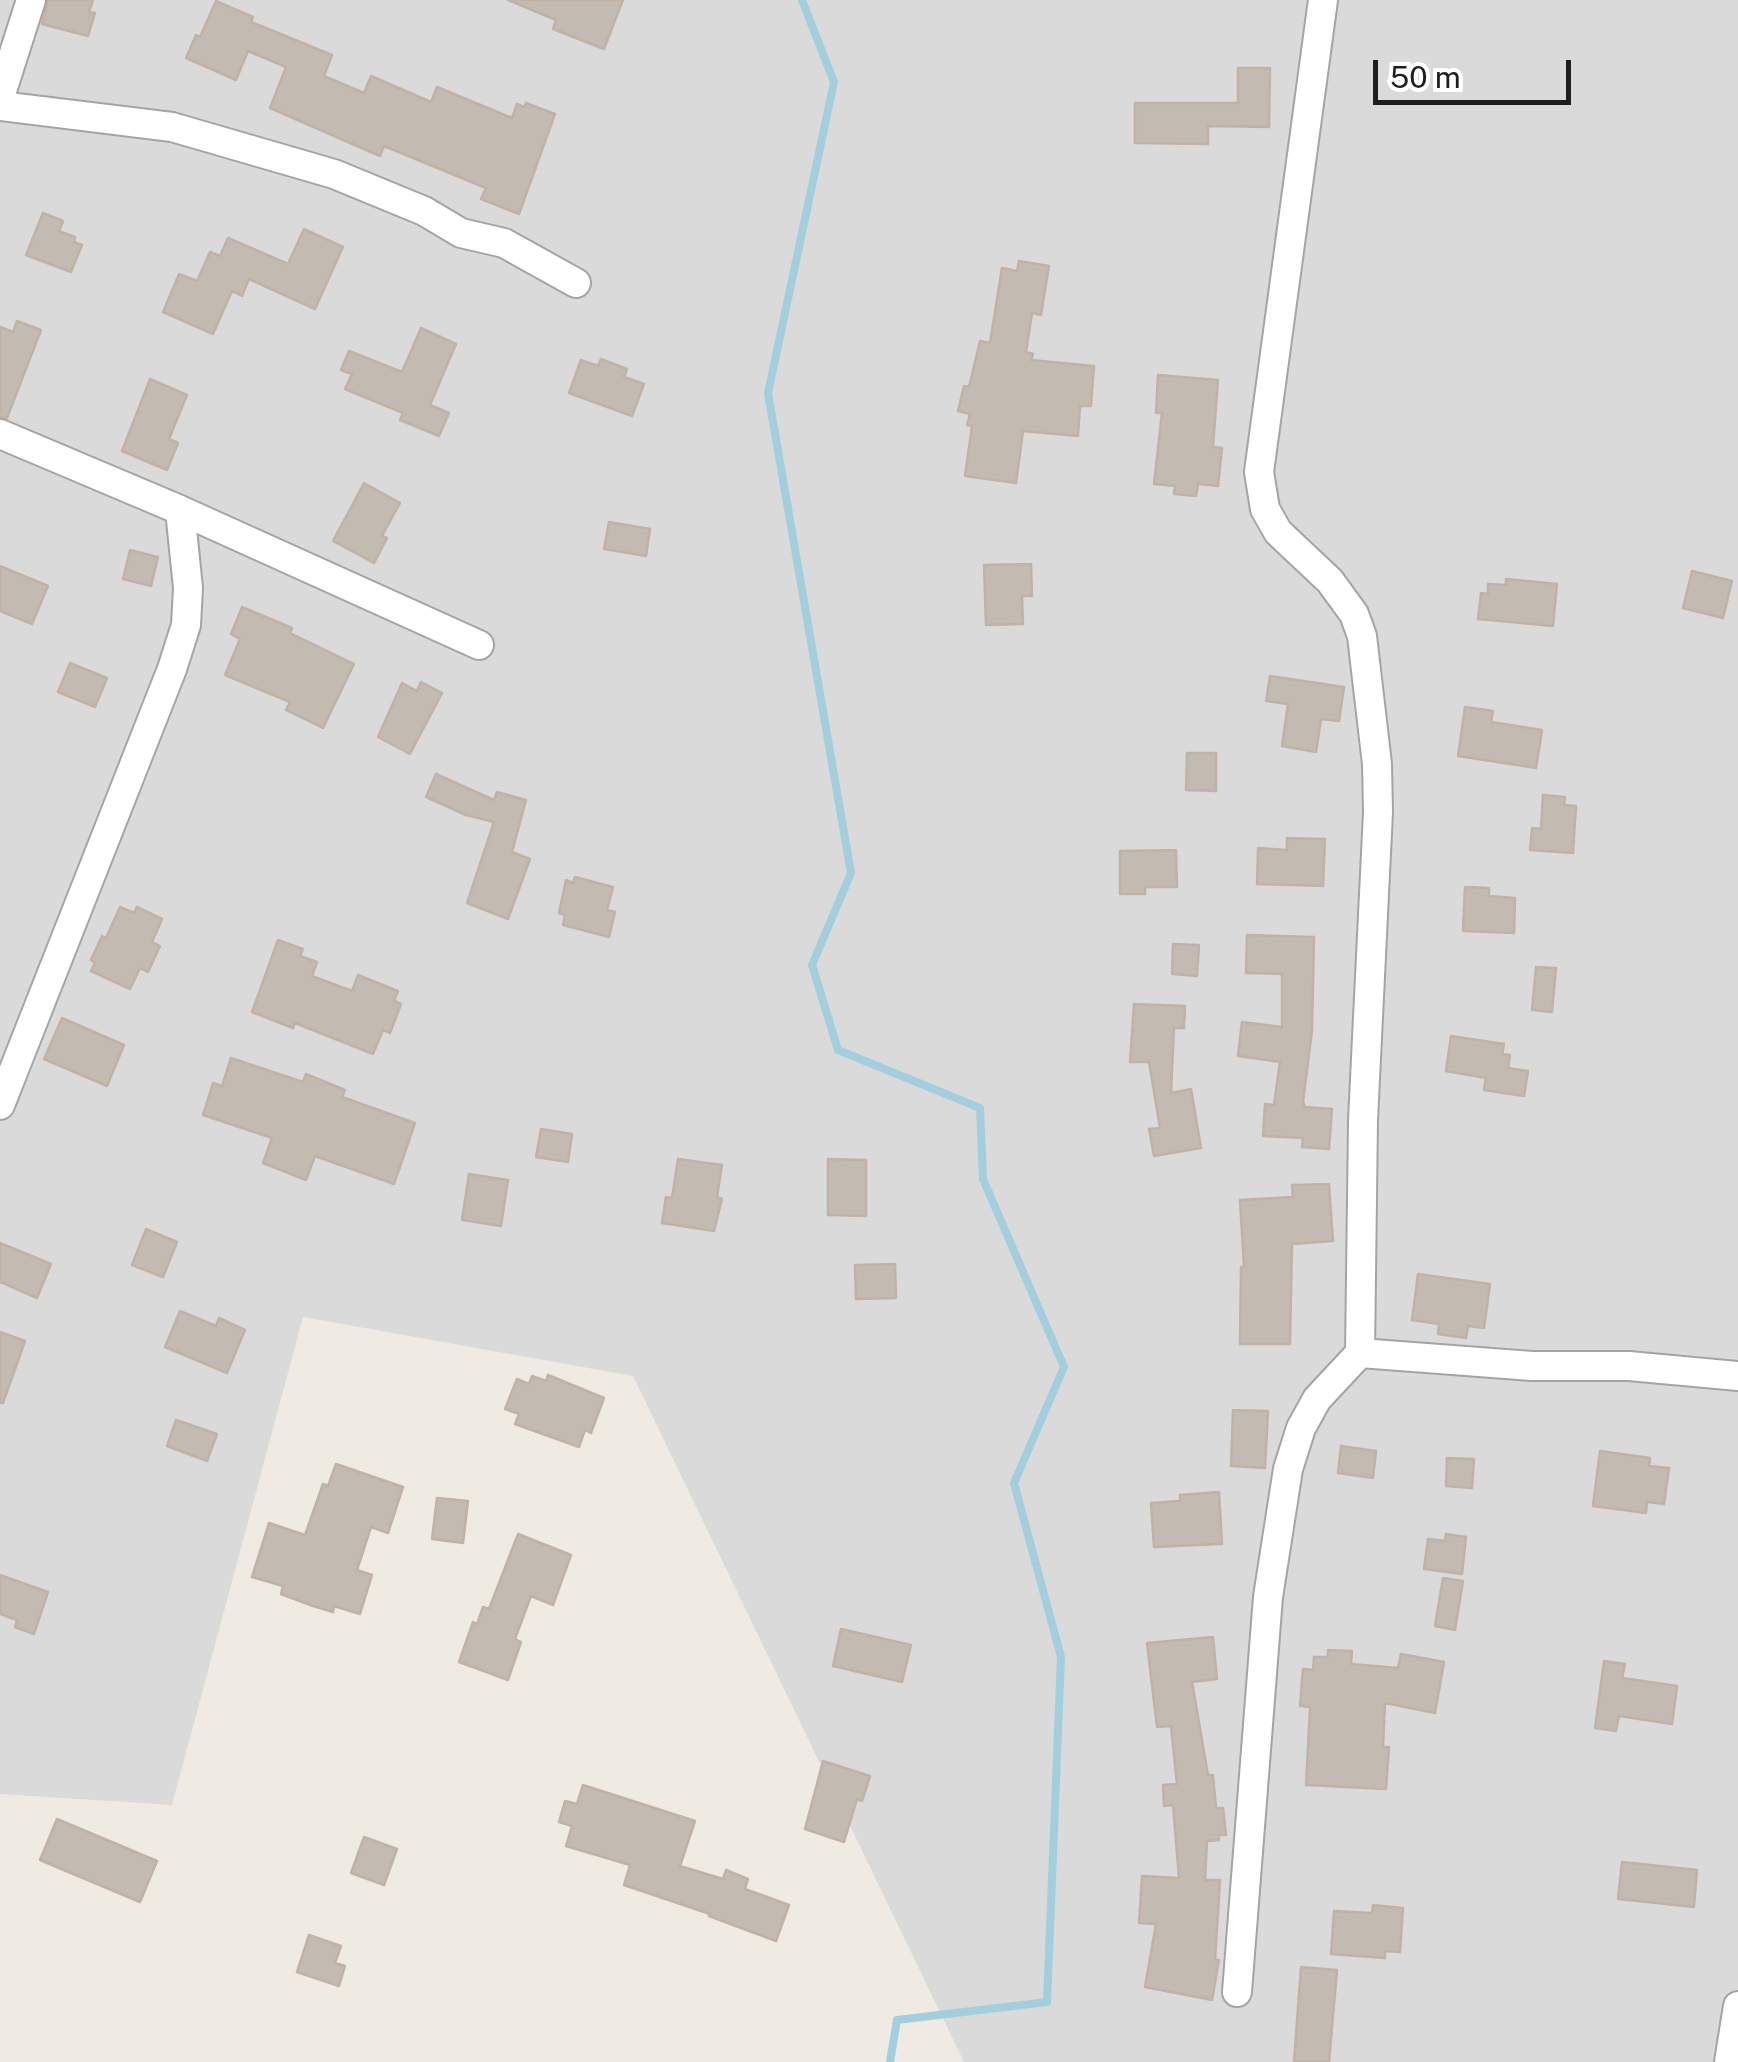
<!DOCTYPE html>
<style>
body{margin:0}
#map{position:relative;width:1738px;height:2062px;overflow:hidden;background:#efebe3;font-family:"Public Sans",sans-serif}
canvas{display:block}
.scale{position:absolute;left:1373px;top:60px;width:198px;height:45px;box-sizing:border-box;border:5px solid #1d1d1d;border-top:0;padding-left:12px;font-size:30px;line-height:35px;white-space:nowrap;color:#1d1d1d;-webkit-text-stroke:8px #fff;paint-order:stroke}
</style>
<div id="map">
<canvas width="1738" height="2062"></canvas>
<div class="scale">50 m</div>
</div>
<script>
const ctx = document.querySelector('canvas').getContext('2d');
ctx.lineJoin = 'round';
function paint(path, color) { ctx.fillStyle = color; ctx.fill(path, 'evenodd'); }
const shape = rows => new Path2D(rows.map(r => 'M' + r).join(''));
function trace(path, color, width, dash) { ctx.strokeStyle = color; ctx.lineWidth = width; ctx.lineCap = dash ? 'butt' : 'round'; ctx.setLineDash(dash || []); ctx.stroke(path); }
const residential = shape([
 [0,0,1738,0,1738,2062,964,2062,633,1376,303,1317,172,1805,0,1794]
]);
const stream = shape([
 [802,0,834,82,768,393,851,873,812,965,838,1050,980,1108,983,1179,1064,1367,1014,1483,1061,1657,1047,2002,897,2020,890,2062]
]);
const building = shape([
 [48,0,93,0,89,12,95,13,88,36,42,24,48,0],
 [508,0,623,0,604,49,553,29,556,20,508,0],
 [216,1,253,17,251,22,332,55,324,76,364,93,371,76,431,102,437,87,512,118,517,104,524,107,526,103,555,114,519,214,481,199,486,188,384,146,380,156,270,108,286,67,248,51,236,80,186,58,196,35,200,37,216,1],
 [1238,68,1270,68,1269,127,1208,126,1208,144,1135,143,1135,103,1238,103,1238,68],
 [43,213,63,221,59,231,75,237,74,242,82,245,71,272,26,255,43,213],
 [304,229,343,247,315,309,249,279,242,296,232,291,213,334,163,312,179,274,197,281,210,252,220,256,228,238,288,264,304,229],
 [1019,261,1049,266,1041,315,1032,313,1026,352,1033,354,1031,360,1094,366,1091,406,1080,406,1078,436,1023,431,1016,483,965,476,972,426,967,425,970,414,958,411,964,386,969,387,980,341,990,343,1002,268,1017,271,1019,261],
 [17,321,41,330,7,418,0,417,0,327,13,332,17,321],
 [421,328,456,344,430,405,449,413,439,436,400,420,403,413,345,389,352,374,341,370,349,351,402,372,421,328],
 [601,359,627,369,624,377,644,384,632,416,569,393,581,360,598,366,601,359],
 [1158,375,1218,380,1213,447,1222,448,1218,486,1198,484,1196,496,1174,494,1175,486,1154,484,1162,413,1156,413,1158,375],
 [150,379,187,395,169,439,178,443,167,470,122,451,150,379],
 [364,483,400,503,382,536,387,538,374,563,333,541,364,483],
 [609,522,650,529,646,556,604,549,609,522],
 [130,550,158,557,151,586,123,579,130,550],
 [1031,564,1032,596,1022,596,1023,624,986,625,984,565,1031,564],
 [0,566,48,586,32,624,0,611,0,566],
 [1692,571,1732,581,1723,618,1683,608,1692,571],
 [1506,579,1557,584,1553,626,1478,619,1481,593,1488,594,1488,584,1506,585,1506,579],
 [242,607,292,628,290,633,354,664,323,728,286,710,290,702,225,675,240,639,231,634,242,607],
 [70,663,107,678,95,707,58,692,70,663],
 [1270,676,1344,687,1339,721,1321,719,1316,752,1282,746,1288,704,1266,701,1270,676],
 [421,682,442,693,410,754,378,737,402,683,417,691,421,682],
 [1465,707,1493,711,1491,722,1542,730,1536,768,1458,756,1465,707],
 [1187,753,1216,753,1216,791,1186,790,1187,753],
 [436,774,494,800,497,792,526,800,512,852,530,859,508,919,467,903,494,822,466,815,426,797,436,774],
 [1543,795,1565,797,1564,805,1576,806,1573,853,1530,850,1532,828,1541,829,1543,795],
 [1287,838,1325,839,1323,886,1257,884,1258,848,1287,850,1287,838],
 [1176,850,1177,887,1145,887,1145,894,1120,894,1120,851,1176,850],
 [575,877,613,887,607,910,615,912,609,937,563,925,565,915,559,913,566,880,573,883,575,877],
 [1465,887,1489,888,1489,896,1515,898,1514,933,1463,931,1465,887],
 [120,907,134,913,137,907,162,919,152,942,160,946,148,972,140,968,130,989,91,971,95,963,91,960,102,936,106,938,120,907],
 [1247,935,1314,937,1312,1030,1303,1102,1305,1107,1332,1109,1329,1149,1302,1147,1303,1138,1263,1136,1265,1104,1274,1105,1280,1062,1238,1056,1242,1022,1282,1027,1282,974,1246,973,1247,935],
 [278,940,303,949,300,956,317,962,312,976,352,991,358,975,398,991,394,1001,401,1004,390,1033,383,1030,373,1054,295,1023,293,1028,252,1012,278,940],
 [1173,944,1199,945,1197,976,1172,974,1173,944],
 [1536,967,1556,968,1552,1012,1532,1010,1536,967],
 [1134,1004,1185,1006,1184,1028,1174,1028,1171,1093,1191,1089,1201,1148,1154,1156,1149,1129,1160,1128,1149,1062,1130,1062,1134,1004],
 [62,1018,124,1045,107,1086,44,1059,62,1018],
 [1451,1036,1504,1044,1502,1054,1510,1055,1508,1068,1528,1071,1524,1096,1484,1090,1486,1078,1446,1071,1451,1036],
 [231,1058,303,1082,306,1074,345,1090,342,1097,415,1123,394,1184,315,1156,306,1180,263,1163,272,1138,203,1115,213,1083,222,1086,231,1058],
 [541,1129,572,1134,568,1162,536,1157,541,1129],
 [678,1159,722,1165,717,1197,722,1199,714,1231,662,1223,666,1197,672,1198,678,1159],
 [828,1159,866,1160,866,1216,828,1215,828,1159],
 [469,1174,508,1180,501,1226,462,1220,469,1174],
 [1329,1184,1333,1241,1292,1244,1290,1344,1240,1344,1241,1267,1244,1267,1240,1200,1293,1197,1292,1185,1329,1184],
 [146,1229,177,1242,163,1277,132,1265,146,1229],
 [0,1243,51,1264,37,1298,0,1282,0,1243],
 [895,1264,896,1298,856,1299,855,1265,895,1264],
 [1418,1274,1490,1284,1484,1328,1468,1326,1466,1338,1438,1334,1439,1324,1412,1320,1418,1274],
 [180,1311,216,1326,219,1318,245,1330,227,1373,165,1347,180,1311],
 [0,1332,25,1341,3,1403,0,1403,0,1332],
 [548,1375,604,1398,591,1433,585,1430,579,1447,515,1424,519,1414,505,1409,517,1379,529,1384,532,1376,546,1381,548,1375],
 [1233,1410,1268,1411,1265,1468,1231,1466,1233,1410],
 [176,1420,217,1434,207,1461,167,1446,176,1420],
 [1341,1446,1376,1451,1373,1478,1338,1473,1341,1446],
 [1600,1451,1650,1458,1649,1466,1669,1468,1664,1504,1647,1502,1646,1513,1593,1506,1600,1451],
 [1447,1458,1474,1459,1472,1488,1446,1486,1447,1458],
 [336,1464,403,1487,388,1533,371,1527,357,1570,372,1575,360,1614,334,1606,333,1612,313,1606,281,1594,283,1586,252,1577,269,1523,305,1535,323,1484,328,1486,336,1464],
 [1219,1492,1222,1544,1154,1547,1151,1503,1180,1501,1180,1495,1219,1492],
 [437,1498,468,1501,463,1543,432,1539,437,1498],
 [518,1534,571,1555,553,1605,531,1596,515,1639,521,1642,508,1680,459,1662,473,1622,477,1624,483,1607,489,1609,518,1534],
 [1446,1534,1466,1537,1462,1574,1424,1569,1428,1539,1445,1541,1446,1534],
 [0,1575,48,1592,34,1634,15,1627,17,1620,0,1614,0,1575],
 [1443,1578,1463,1581,1455,1630,1435,1626,1443,1578],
 [841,1629,911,1645,902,1682,833,1666,841,1629],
 [1213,1637,1217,1679,1192,1682,1208,1775,1213,1775,1216,1808,1223,1808,1226,1835,1218,1835,1219,1840,1207,1841,1205,1880,1220,1880,1215,1960,1219,1960,1212,2000,1145,1987,1156,1924,1139,1923,1142,1876,1179,1878,1173,1805,1164,1806,1163,1785,1177,1784,1171,1726,1157,1727,1147,1643,1213,1637],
 [1328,1650,1352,1651,1351,1664,1398,1668,1401,1654,1444,1662,1435,1713,1385,1703,1383,1747,1389,1747,1386,1789,1306,1785,1310,1707,1300,1706,1303,1669,1313,1670,1314,1657,1328,1657,1328,1650],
 [1604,1661,1625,1664,1622,1678,1677,1686,1672,1724,1619,1716,1616,1731,1595,1728,1604,1661],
 [823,1761,870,1776,862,1801,857,1799,844,1842,805,1829,823,1761],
 [583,1785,695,1821,680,1866,723,1879,726,1870,748,1879,745,1889,789,1905,776,1941,709,1916,710,1914,624,1885,630,1865,566,1846,572,1826,559,1822,565,1801,577,1804,583,1785],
 [57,1819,157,1861,140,1902,40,1860,57,1819],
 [364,1837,397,1849,384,1885,351,1873,364,1837],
 [1622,1862,1697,1870,1694,1907,1618,1899,1622,1862],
 [1373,1905,1403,1908,1400,1952,1385,1951,1385,1958,1331,1954,1334,1911,1372,1913,1373,1905],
 [309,1935,341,1946,335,1963,345,1966,339,1986,297,1972,309,1935],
 [1301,1967,1337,1970,1329,2062,1294,2062,1301,1967]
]);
const street = shape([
 [0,97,31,0],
 [0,106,172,127,334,174,424,211,461,233,504,243,576,283],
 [0,434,180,510,479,645],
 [0,1105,172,669,186,625,188,588,180,510],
 [1360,1353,1532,1366,1629,1366,1738,1376],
 [1237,1992,1268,1597,1288,1469,1301,1428,1317,1399,1360,1353,1363,1120,1378,812,1377,764,1362,636,1354,614,1330,581,1278,532,1265,509,1259,472,1323,0],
 [1729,2062,1738,2006]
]);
paint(residential, '#dbdada');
trace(stream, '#a2cedd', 8);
paint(building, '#c3bab2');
trace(building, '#c0b2a5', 2.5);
trace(street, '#a4a4a4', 32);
trace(street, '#fff', 28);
</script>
